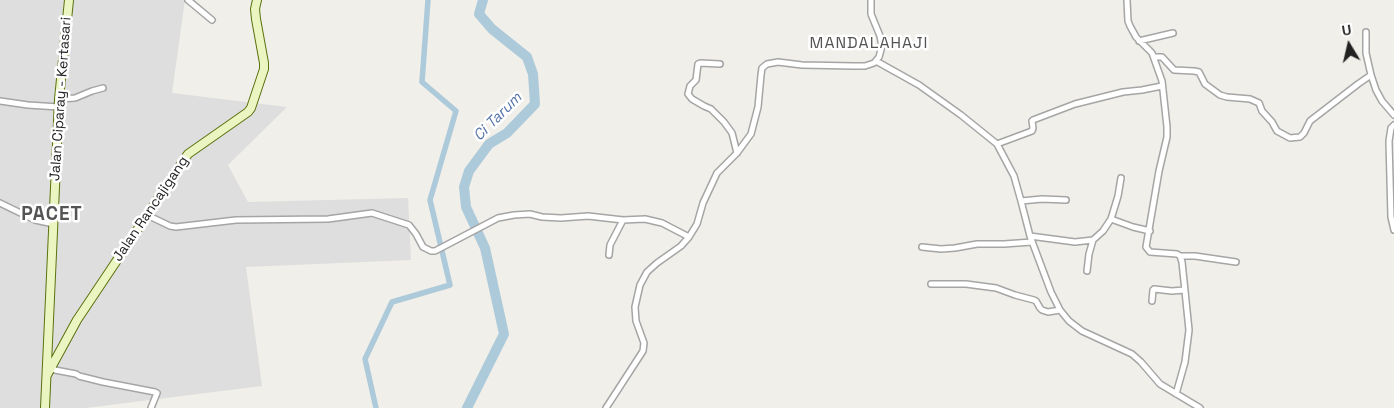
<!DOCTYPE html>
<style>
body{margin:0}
#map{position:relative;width:1394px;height:408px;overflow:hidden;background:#f1efe9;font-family:"Space Grotesk",sans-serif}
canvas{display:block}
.north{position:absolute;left:1324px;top:20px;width:50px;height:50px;-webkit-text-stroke:4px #fff;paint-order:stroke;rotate:351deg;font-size:14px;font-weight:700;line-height:20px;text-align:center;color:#212121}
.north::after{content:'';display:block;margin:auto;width:18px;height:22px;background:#212121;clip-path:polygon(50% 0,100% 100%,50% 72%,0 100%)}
</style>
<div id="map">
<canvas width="1394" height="408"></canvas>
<div class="north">U</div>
</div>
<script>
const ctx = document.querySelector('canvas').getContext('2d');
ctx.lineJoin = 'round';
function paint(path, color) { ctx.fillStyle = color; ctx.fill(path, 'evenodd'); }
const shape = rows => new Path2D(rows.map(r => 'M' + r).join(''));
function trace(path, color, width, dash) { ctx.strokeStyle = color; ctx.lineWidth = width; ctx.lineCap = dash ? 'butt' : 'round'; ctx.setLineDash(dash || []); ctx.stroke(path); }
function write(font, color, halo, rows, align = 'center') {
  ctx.font = font + ' "Space Grotesk",sans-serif'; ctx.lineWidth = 5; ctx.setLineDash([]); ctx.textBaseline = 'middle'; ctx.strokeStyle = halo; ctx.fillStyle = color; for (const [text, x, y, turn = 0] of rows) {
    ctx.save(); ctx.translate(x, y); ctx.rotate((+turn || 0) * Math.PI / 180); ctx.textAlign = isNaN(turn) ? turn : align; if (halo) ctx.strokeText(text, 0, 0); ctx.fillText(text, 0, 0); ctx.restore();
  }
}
const residential = shape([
 [0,0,185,0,172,93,287,107,228,165,248,202,408,198,411,260,246,267,262,386,86,408,0,408]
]);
const canal = shape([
 [376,408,365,359,392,302,450,285,430,200,456,111,422,82,428,0]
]);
const river = shape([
 [467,408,504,334,485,248,466,207,464,187,469,171,489,144,507,133,535,104,533,74,527,57,492,29,479,14,483,0]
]);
const minor = shape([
 [188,0,212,20],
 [1127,0,1128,21,1130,26,1136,37,1152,53,1162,81,1167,127,1167,137,1159,171,1146,247,1150,252,1177,254,1180,256,1182,262,1189,330,1185,362,1176,394],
 [1366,32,1366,53,1371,75,1376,90,1382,101,1394,115],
 [1139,41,1173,33],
 [1154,57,1162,57,1174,70,1194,71,1199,72,1205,84,1220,95,1227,97,1250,99,1259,103,1262,111,1272,122,1277,131,1290,138,1300,137,1304,133,1310,121,1358,84,1371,75],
 [876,61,919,85,961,115,997,144,1014,176,1021,201,1030,236,1051,292,1060,310,1069,321,1082,331,1132,354,1141,362,1160,384,1200,408],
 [720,64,700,63,698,64,696,80,690,86,688,94,692,99,704,106,711,109,724,122,732,133,737,153],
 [59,99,75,98,92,91,103,88],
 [0,101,28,105,59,107],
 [1394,125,1391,128,1389,141,1391,217,1394,230],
 [997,144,1032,131,1033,128,1032,121,1033,120,1075,104,1123,92,1142,90,1162,86],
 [1021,201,1042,199,1066,200],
 [0,203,35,220,54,224],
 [147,215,170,226,176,227,236,220,328,219,372,213,409,225,416,234,423,247,431,251,435,251,498,218,514,215,530,214,542,217,561,218,588,216,623,220,645,219,662,223,689,237,681,246,657,263,647,272,640,285,635,307,636,321,644,343,643,351,606,408],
 [1111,219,1133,227,1150,231],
 [1030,236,1075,242,1093,240,1103,231,1111,219,1118,196,1121,178],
 [689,237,697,224,703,203,717,173,737,153,751,134,758,107,761,75,762,68,767,64,778,62,802,65,854,66,865,66,874,63,879,57,882,46,880,36,871,14,871,0],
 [922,247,941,249,955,248,977,244,1004,244,1032,242],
 [609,255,610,245,623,220],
 [1180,256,1195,256,1236,262],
 [1087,271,1089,254,1093,240],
 [931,284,966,284,996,288,1015,295,1034,300,1036,301,1040,308,1042,310,1048,312,1060,310],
 [1152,301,1153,290,1154,289,1172,291,1184,290],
 [51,367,55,370,76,374,79,376,103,382,155,392,157,393,151,408]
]);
const secondary = shape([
 [47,375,77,320,188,154,248,112,251,108,264,69,264,63,256,19,255,9,257,0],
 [45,408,59,99,69,0]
]);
const streetNames = [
 ["Jalan Ciparay - Kertasari",61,99,-86],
 ["Jalan Rancajigang",151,209,-56]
];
const waterNames = [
 ["Ci Tarum",498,117,-45]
];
const quarterNames = [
 ["MANDALAHAJI",869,44]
];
const districtNames = [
 ["PACET",52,215]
];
paint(residential, '#dfdede');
trace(canal, '#adcada', 5.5);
trace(river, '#adcada', 10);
trace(minor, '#a5a5a5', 8);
trace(secondary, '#59720e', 10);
trace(minor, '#fff', 5);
trace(secondary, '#ebf5c2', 8);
write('14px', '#212121', '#fff', streetNames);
write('italic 15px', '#5473aa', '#fff', waterNames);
ctx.letterSpacing = '1px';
write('16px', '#545454', '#fff', quarterNames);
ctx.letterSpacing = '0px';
ctx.letterSpacing = '1px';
write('bold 19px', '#545454', '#fff', districtNames);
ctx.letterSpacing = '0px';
</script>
